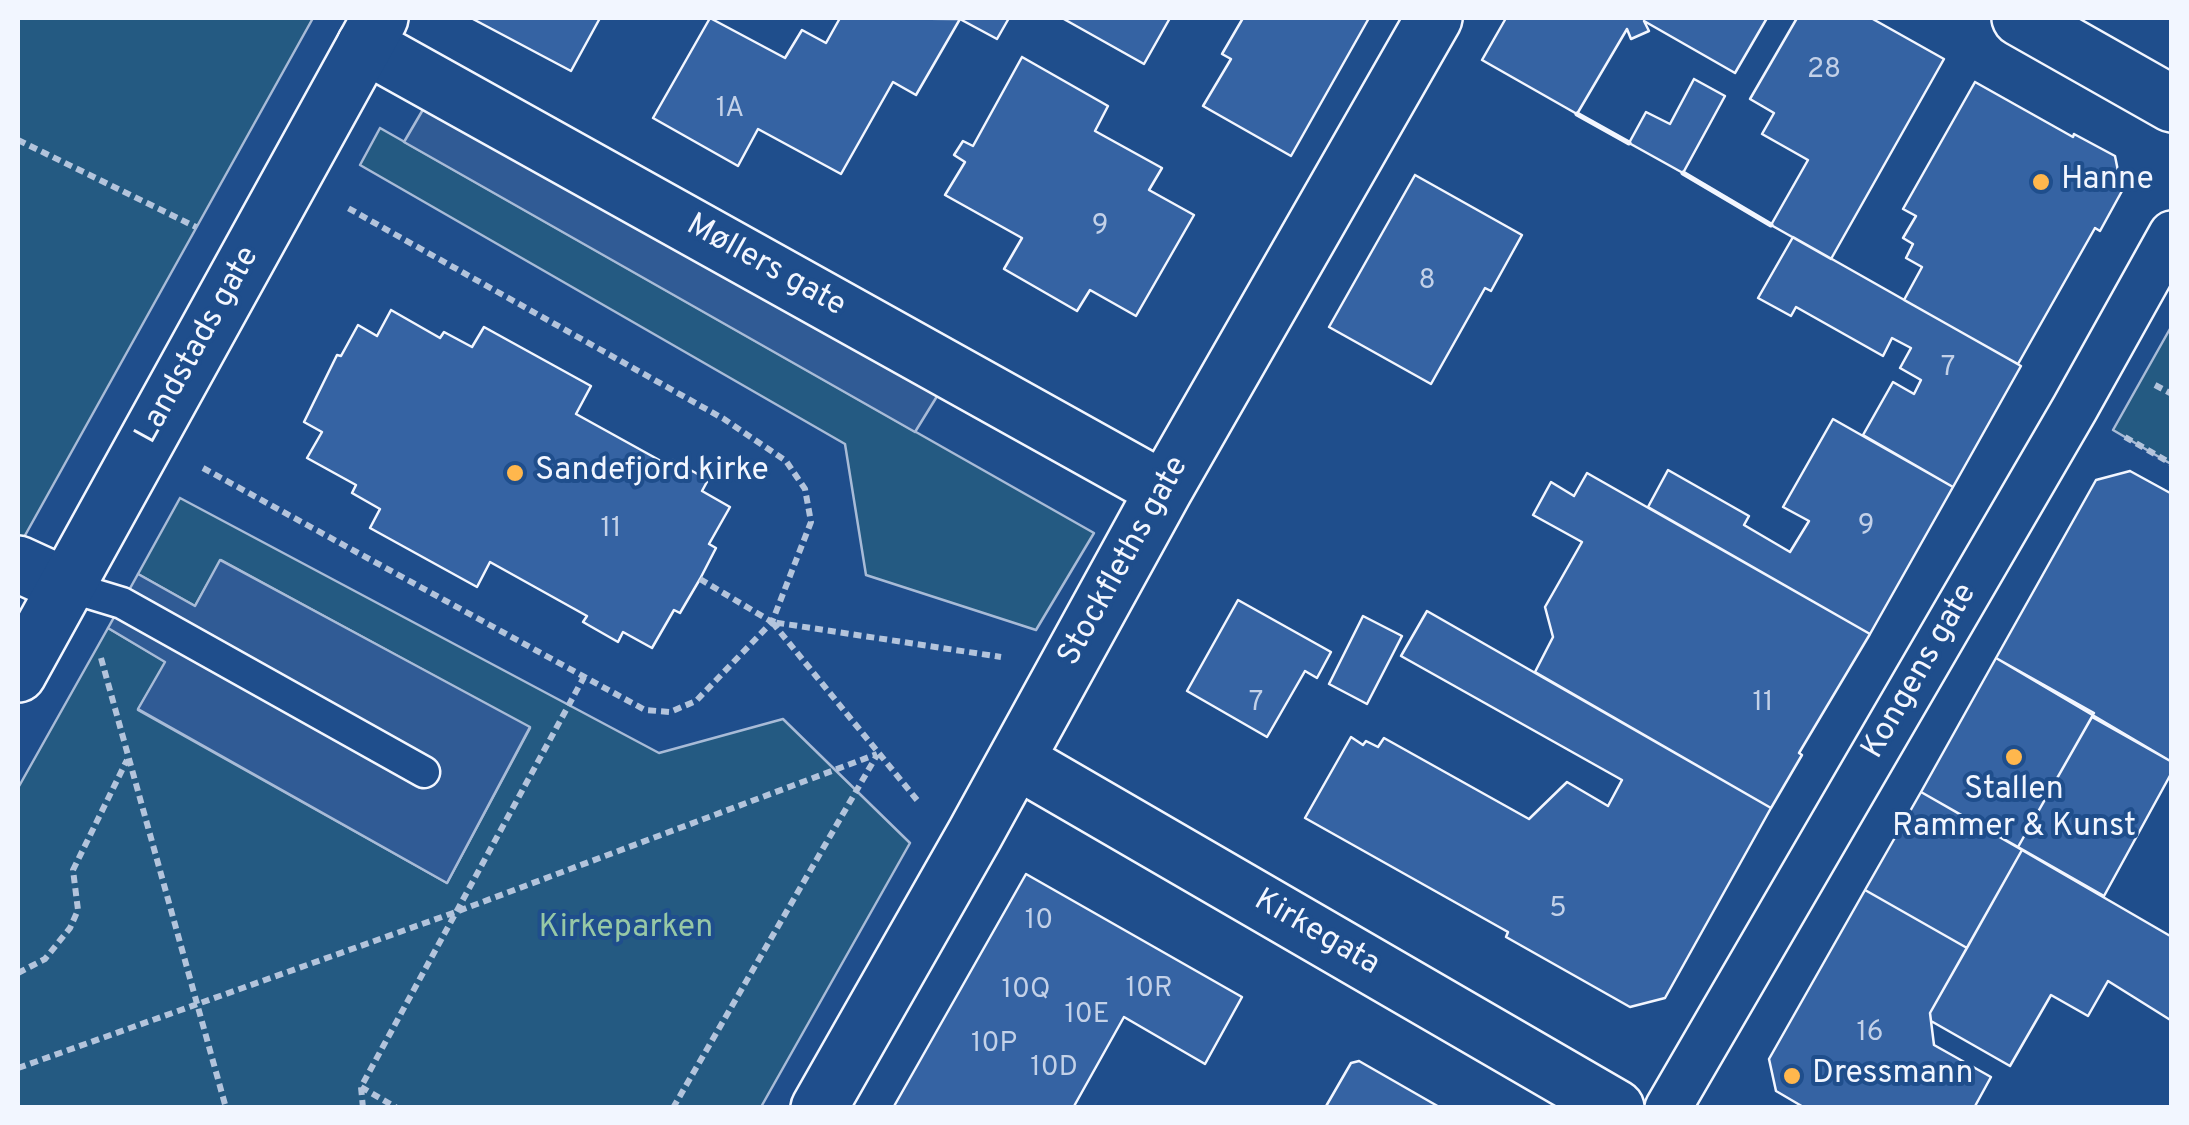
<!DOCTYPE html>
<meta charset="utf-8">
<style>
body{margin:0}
#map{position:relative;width:2189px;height:1125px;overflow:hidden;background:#1f4e8c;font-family:Overpass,sans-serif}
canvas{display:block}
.frame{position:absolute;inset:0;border:20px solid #f2f6ff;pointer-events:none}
</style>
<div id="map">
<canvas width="2189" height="1125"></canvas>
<div class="frame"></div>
</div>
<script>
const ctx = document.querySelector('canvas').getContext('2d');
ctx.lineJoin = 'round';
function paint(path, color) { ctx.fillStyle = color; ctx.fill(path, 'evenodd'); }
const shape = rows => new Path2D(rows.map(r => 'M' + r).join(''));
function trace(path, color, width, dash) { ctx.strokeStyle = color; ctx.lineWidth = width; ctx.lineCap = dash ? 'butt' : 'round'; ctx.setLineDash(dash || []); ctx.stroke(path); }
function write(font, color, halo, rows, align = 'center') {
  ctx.font = font + ' Overpass,sans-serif'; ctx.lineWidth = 8; ctx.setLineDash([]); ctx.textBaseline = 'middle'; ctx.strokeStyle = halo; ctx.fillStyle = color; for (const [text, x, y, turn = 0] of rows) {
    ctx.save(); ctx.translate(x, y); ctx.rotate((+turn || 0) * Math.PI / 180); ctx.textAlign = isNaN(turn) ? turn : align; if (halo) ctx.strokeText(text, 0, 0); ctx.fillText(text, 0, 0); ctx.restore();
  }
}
const green = shape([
 [18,18,313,18,18,548,18,18],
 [380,128,1094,533,1036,630,866,575,845,444,360,165,380,128],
 [2171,327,2171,464,2113,430,2171,327],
 [180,498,659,753,783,719,910,843,761,1107,18,1108,18,788,108,628,166,662,138,710,447,883,530,728,221,560,195,606,138,574,180,498]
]);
const parking = shape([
 [438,84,952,372,915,432,404,142,438,84],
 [220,560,530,727,447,883,138,709,165,662,108,628,138,574,195,606,220,560]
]);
const building = shape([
 [471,18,600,18,571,71,471,18],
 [710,18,785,58,802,30,826,43,840,18,960,19,916,95,893,82,841,174,758,129,738,166,653,118,710,18],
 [958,18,1009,18,997,39,958,18],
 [1062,18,1170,18,1144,64,1062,18],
 [1243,18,1369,18,1291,156,1203,106,1231,59,1222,54,1243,18],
 [1506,18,1767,18,1735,73,1644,21,1649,31,1631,39,1627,29,1577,114,1482,60,1506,18],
 [1797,18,1871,18,1944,59,1831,259,1771,225,1808,160,1762,134,1774,113,1750,99,1797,18],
 [1022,57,1108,106,1095,131,1162,168,1149,190,1194,215,1136,316,1090,290,1077,311,1004,269,1022,238,945,195,965,162,954,155,963,141,973,146,1022,57],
 [1694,79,1725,96,1683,173,1629,143,1646,112,1670,124,1694,79],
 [1975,82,2073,137,2074,134,2115,156,2122,191,2100,231,2095,228,2018,364,1904,300,1922,267,1906,258,1913,244,1903,238,1916,216,1903,209,1975,82],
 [1415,175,1522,235,1491,291,1485,288,1431,384,1329,327,1415,175],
 [1793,237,2021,366,1953,487,1863,435,1893,382,1914,394,1921,380,1900,368,1911,348,1892,338,1883,356,1796,307,1791,316,1758,298,1793,237],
 [391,310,440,338,444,332,472,347,484,327,591,386,576,414,670,466,673,460,708,480,702,491,730,507,709,544,716,548,700,579,680,613,674,610,652,648,623,632,618,642,583,622,587,616,490,562,477,587,370,528,380,509,352,493,356,485,307,458,322,432,304,422,337,355,341,356,358,325,377,336,391,310],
 [1833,419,1953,487,1870,634,1648,507,1668,470,1749,516,1744,525,1790,552,1809,521,1783,507,1833,419],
 [2130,471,2172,494,2172,762,1996,658,2096,480,2130,471],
 [1587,473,1870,634,1799,753,1802,755,1771,808,1535,672,1553,637,1545,607,1582,542,1533,515,1551,482,1574,496,1587,473],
 [1238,600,1331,652,1317,678,1305,671,1267,737,1187,691,1238,600],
 [1427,611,1771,808,1665,998,1630,1007,1506,937,1508,932,1305,818,1351,737,1363,745,1366,741,1378,747,1384,738,1529,819,1567,782,1608,806,1622,780,1401,656,1427,611],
 [1363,616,1402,636,1367,704,1329,684,1363,616],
 [1996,658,2094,713,2018,847,1921,792,1996,658],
 [2092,717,2172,762,2172,772,2104,896,2018,847,2092,717],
 [1921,792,2022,850,1967,948,1865,890,1921,792],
 [2022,850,2172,937,2172,1021,2108,981,2088,1016,2051,995,2010,1066,1931,1021,1930,1013,2022,850],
 [1026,874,1242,997,1205,1064,1124,1017,1073,1108,893,1108,1026,874],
 [1865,890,1967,948,1930,1013,1934,1045,1991,1077,1974,1108,1805,1108,1776,1091,1769,1059,1865,890],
 [1359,1061,1441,1108,1325,1108,1351,1063,1359,1061]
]);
const path = shape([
 [18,140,196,227],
 [2155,385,2172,394],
 [2125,437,2172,464],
 [203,468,645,710,670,712,696,701,772,622,811,522,805,489,786,461,724,419,348,208],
 [700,579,772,622],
 [101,658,226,1108],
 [917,800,772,622,1001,657],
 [18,973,45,959,70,928,78,910,73,870,127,760],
 [18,1068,453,913,877,754],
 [361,1087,397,1108],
 [363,1108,361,1087,584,677],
 [673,1108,877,755]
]);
const service = shape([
 [66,586,122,603,424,772]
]);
const pedestrian = shape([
 [1668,1108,2075,408,2172,234]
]);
const minor = shape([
 [365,45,1164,490],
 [18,564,66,586],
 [1016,760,1616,1108],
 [819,1108,975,834,1164,490,1434,18]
]);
const tertiary = shape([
 [2020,18,2172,104]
]);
const primary = shape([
 [18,674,380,18]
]);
const wall = shape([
 [1577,114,1629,143],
 [1683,173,1771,225]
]);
const markers = [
 [2041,182,10,"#ffb74d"],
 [515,473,10,"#ffb74d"],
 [2014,757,10,"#ffb74d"],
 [1792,1076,10,"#ffb74d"]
];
const numberNames = [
 ["28",1824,71],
 ["1A",730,110],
 ["9",1100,227],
 ["8",1427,282],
 ["7",1948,369],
 ["9",1866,527],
 ["11",611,530],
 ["7",1256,704],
 ["11",1763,704],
 ["5",1558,910],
 ["10",1039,922],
 ["10R",1149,990],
 ["10Q",1026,991],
 ["10E",1087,1016],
 ["16",1870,1034],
 ["10P",994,1045],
 ["10D",1054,1069]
];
const poiNames = [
 ["Hanne",2061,182],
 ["Sandefjord kirke",535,473],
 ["Stallen",2014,792,"center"],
 ["Rammer & Kunst",2014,829,"center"],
 ["Dressmann",1812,1076]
];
const streetNames = [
 ["Møllers gate",765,267,29],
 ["Landstads gate",199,346,-61],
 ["Stockfleths gate",1125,562,-61],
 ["Kongens gate",1921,672,-60],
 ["Kirkegata",1316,934,30]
];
const parkNames = [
 ["Kirkeparken",626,930]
];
paint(green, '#245a82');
trace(green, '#a8bbd7', 2.5);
paint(parking, '#305b95');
trace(parking, '#a8bbd7', 2.5);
paint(building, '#3563a3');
trace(building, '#f2f6ff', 2.5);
trace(service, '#f2f6ff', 35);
trace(pedestrian, '#f2f6ff', 50);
trace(minor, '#f2f6ff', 60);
trace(tertiary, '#f2f6ff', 60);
trace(primary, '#f2f6ff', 60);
trace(path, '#b3c4dc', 6, [8, 5]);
trace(service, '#1f4e8c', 30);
trace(pedestrian, '#1f4e8c', 45);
trace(minor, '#1f4e8c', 55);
trace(tertiary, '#1f4e8c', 55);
trace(primary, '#1f4e8c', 55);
trace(wall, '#f2f6ff', 5);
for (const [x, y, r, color] of markers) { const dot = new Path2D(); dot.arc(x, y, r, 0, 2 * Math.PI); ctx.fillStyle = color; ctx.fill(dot); trace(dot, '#1f4e8c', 4); }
write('28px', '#c3d1e8', null, numberNames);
write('32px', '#f2f6ff', '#1f4e8c', poiNames, 'left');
write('32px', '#f2f6ff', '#1f4e8c', streetNames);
write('32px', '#97c8a6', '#1f4e8c', parkNames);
</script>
